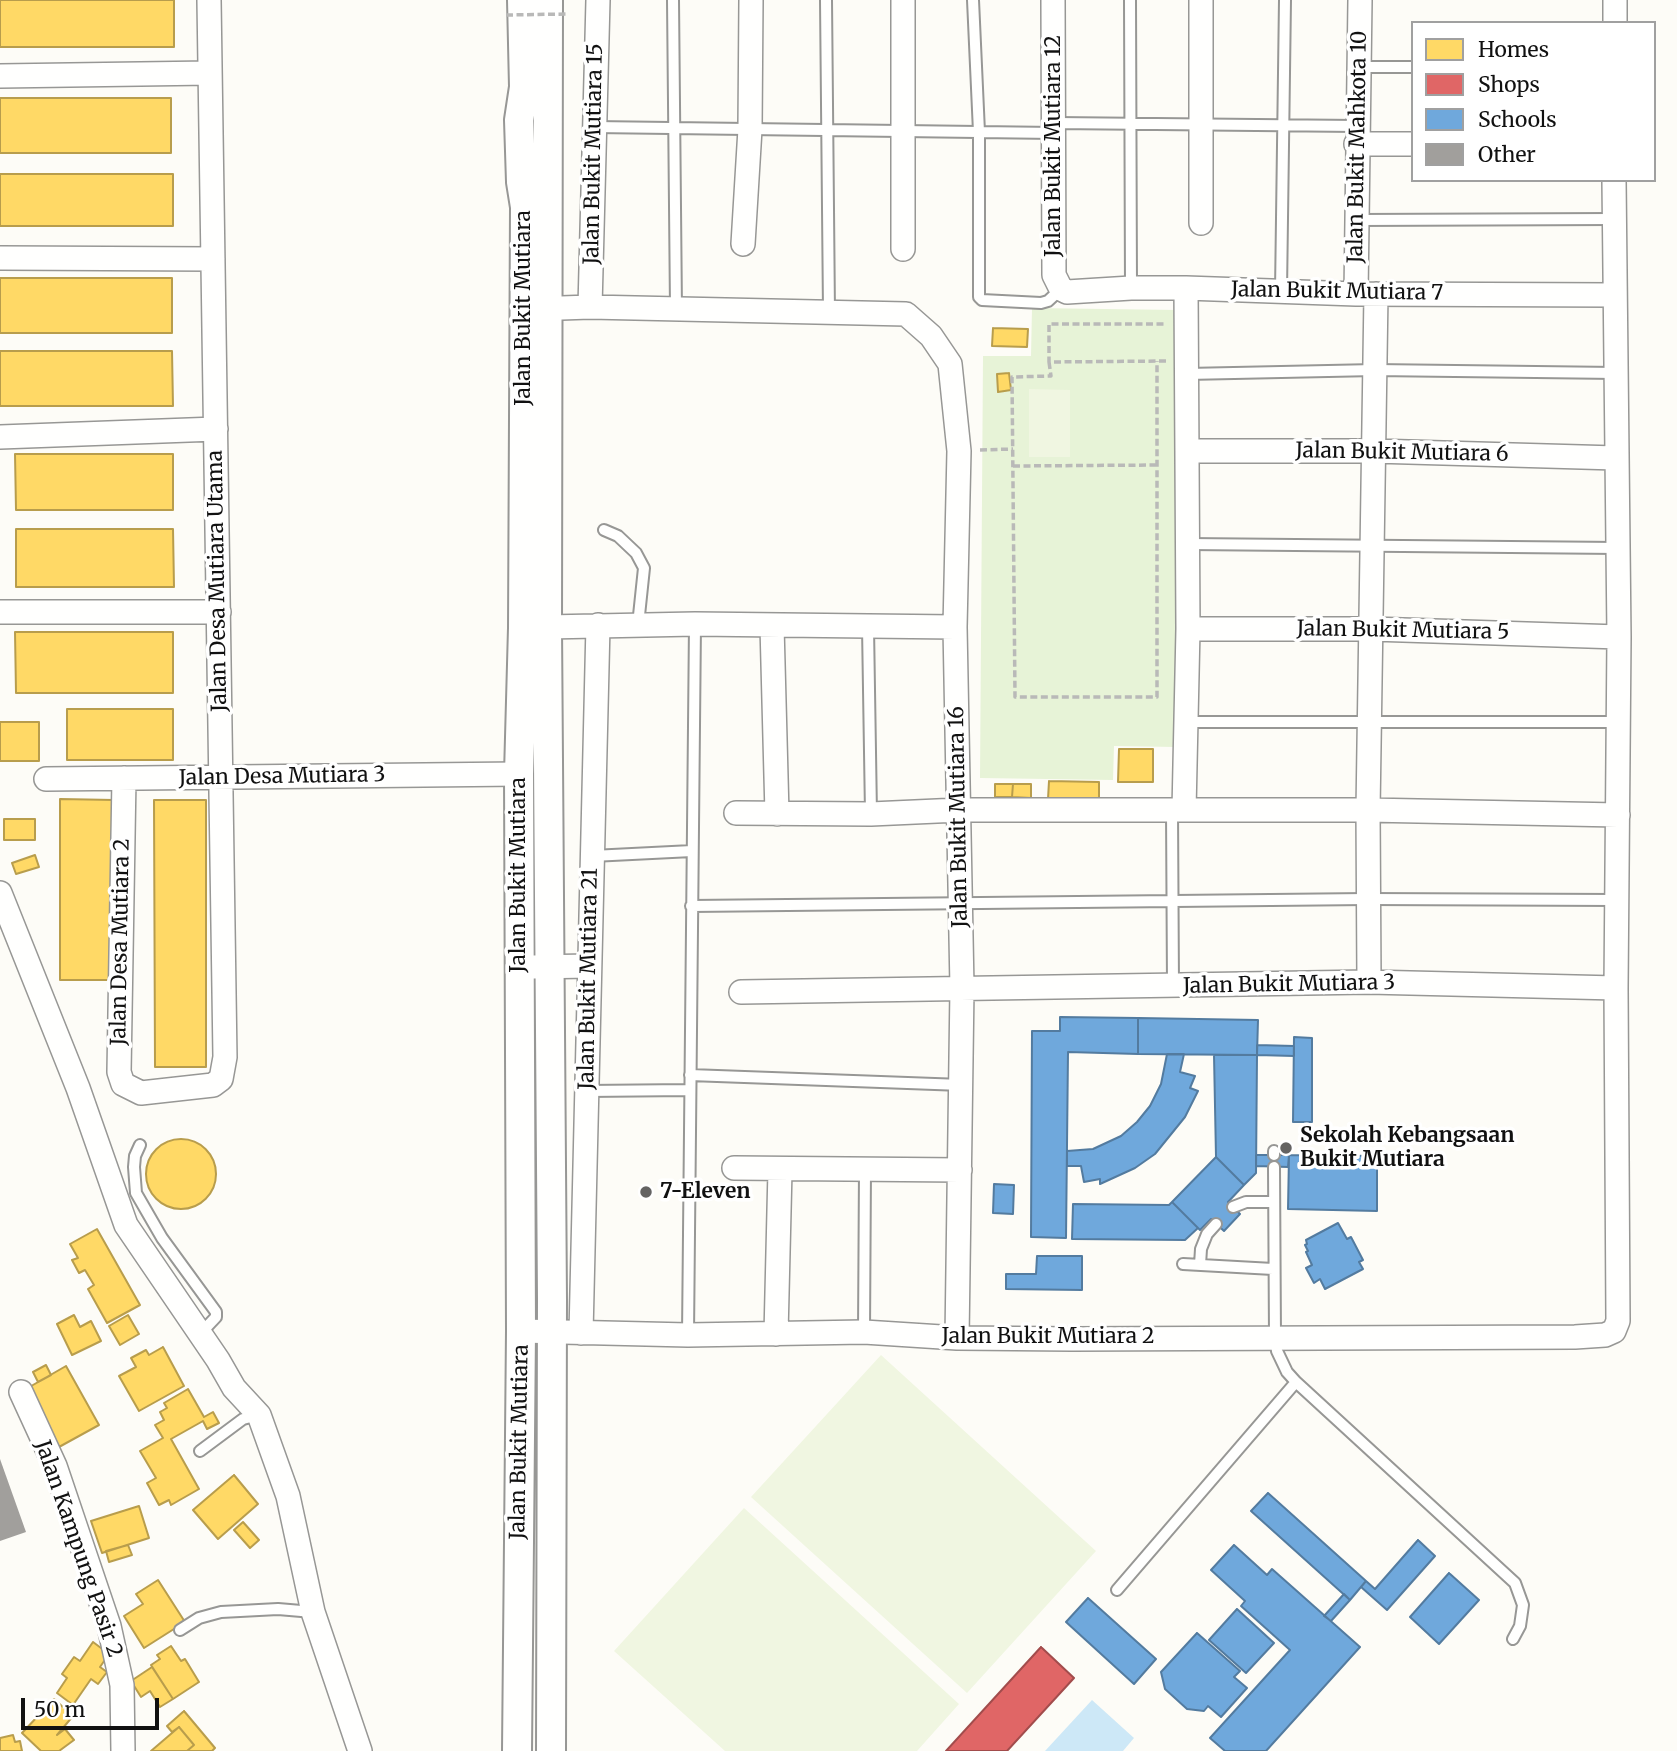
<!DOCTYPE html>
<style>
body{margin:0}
#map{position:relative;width:1677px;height:1751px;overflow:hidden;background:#fdfcf7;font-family:Merriweather,serif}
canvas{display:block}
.legend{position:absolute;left:1411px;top:21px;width:245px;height:161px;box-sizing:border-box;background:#fff;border:2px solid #a0a0a0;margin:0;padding:9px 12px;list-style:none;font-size:21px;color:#111}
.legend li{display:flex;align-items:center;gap:14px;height:35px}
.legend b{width:35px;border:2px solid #a0a0a0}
.scale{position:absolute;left:21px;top:1698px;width:138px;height:32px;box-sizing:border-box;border:4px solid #111;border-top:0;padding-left:9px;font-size:21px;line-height:24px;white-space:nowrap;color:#111;-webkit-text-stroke:5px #fff;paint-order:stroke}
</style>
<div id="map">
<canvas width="1677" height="1751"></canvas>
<ul class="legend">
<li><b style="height:19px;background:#ffd966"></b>Homes</li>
<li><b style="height:19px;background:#e06666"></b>Shops</li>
<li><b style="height:19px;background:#6fa8dc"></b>Schools</li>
<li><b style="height:19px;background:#a19f9c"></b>Other</li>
</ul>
<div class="scale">50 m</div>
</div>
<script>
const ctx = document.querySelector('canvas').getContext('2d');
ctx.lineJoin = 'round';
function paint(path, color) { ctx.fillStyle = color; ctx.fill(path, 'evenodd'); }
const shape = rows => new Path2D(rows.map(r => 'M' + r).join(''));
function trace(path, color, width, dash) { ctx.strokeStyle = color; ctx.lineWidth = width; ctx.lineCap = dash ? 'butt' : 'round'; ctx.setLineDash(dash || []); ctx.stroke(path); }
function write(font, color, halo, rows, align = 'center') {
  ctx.font = font + ' Merriweather,serif'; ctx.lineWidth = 7; ctx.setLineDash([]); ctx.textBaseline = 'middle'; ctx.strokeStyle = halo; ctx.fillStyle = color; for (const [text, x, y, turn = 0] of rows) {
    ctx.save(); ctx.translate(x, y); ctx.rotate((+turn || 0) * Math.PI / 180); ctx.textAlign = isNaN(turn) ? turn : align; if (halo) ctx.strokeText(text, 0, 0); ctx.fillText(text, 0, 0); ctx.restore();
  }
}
const green = shape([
 [1032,308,1179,310,1176,747,1114,746,1113,780,980,778,983,356,1031,356]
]);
const pitch = shape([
 [1029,389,1070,390,1070,457,1029,457],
 [881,1355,1096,1551,967,1693,751,1497],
 [744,1508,959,1704,917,1751,725,1751,614,1651]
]);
const water = shape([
 [1092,1700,1134,1738,1123,1751,1045,1751]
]);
const homes = shape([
 [0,0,174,0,174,47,0,47,0,0],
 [0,98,171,98,171,153,0,153,0,98],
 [0,174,173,174,173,226,0,226,0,174],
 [0,278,172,278,172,333,0,333,0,278],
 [993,328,1028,329,1027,347,992,346,993,328],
 [0,351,172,351,173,406,0,406,0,351],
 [1009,373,1011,390,998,392,997,374,1009,373],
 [15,454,173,454,173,510,16,510,15,454],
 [16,529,173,529,174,587,16,587,16,529],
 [15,632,173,632,173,693,16,693,15,632],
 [67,709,173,709,173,760,67,760,67,709],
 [0,722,39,722,39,761,0,761,0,722],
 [1119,749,1153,749,1153,782,1118,782,1119,749],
 [1049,781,1099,782,1099,799,1048,799,1049,781],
 [995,784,1013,784,1012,797,995,797,995,784],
 [1013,784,1031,784,1031,798,1012,797,1013,784],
 [60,799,114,800,113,980,60,980,60,799],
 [154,800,206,800,206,1067,155,1067,154,800],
 [4,819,35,819,35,840,4,840,4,819],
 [35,855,39,867,16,874,12,863,35,855],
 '146 1174a35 35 0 1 1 70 0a35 35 0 1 1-70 0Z',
 [97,1229,140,1305,107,1323,88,1289,94,1285,85,1270,79,1273,72,1260,78,1258,70,1244,97,1229],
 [74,1315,80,1327,91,1321,101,1341,72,1355,57,1324,74,1315],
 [128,1315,139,1334,120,1345,109,1326,128,1315],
 [163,1347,184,1386,139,1411,119,1376,136,1367,131,1358,146,1350,149,1355,163,1347],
 [46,1365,51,1375,38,1382,33,1372,46,1365],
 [66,1366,99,1425,59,1447,26,1389,66,1366],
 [188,1389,204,1417,213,1412,219,1423,207,1429,203,1421,171,1439,199,1489,171,1505,169,1500,159,1505,147,1483,156,1478,140,1451,163,1438,155,1425,164,1420,160,1412,167,1408,164,1403,188,1389],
 [234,1475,258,1504,218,1539,193,1510,234,1475],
 [139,1506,149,1538,102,1553,91,1521,139,1506],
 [243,1522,259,1540,250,1548,234,1530,243,1522],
 [128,1545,132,1555,109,1562,106,1551,128,1545],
 [158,1580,185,1622,144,1648,124,1616,143,1604,136,1594,158,1580],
 [93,1642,109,1654,100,1667,107,1672,98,1684,91,1679,73,1705,57,1693,67,1678,62,1674,74,1657,80,1661,93,1642],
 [171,1646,181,1661,185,1659,199,1682,173,1699,151,1665,160,1659,157,1655,171,1646],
 [152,1667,173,1699,160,1707,150,1691,141,1697,131,1681,152,1667],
 [54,1699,73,1716,57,1735,65,1729,74,1740,59,1751,41,1751,22,1733,54,1699],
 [184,1711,215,1748,212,1751,187,1751,194,1745,179,1727,172,1732,167,1726,184,1711],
 [179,1727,194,1745,187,1751,151,1751,179,1727],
 [13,1735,15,1742,20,1741,22,1751,0,1751,0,1738,13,1735]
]);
const shops = shape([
 [1041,1647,1074,1678,1007,1751,946,1751,1041,1647]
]);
const schools = shape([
 [1060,1017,1138,1018,1138,1054,1068,1052,1066,1238,1031,1237,1032,1031,1060,1031,1060,1017],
 [1138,1018,1258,1020,1257,1055,1138,1054,1138,1018],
 [1294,1037,1312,1038,1312,1122,1293,1122,1294,1037],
 [1257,1045,1294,1046,1294,1056,1257,1055,1257,1045],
 [1167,1054,1184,1054,1180,1072,1195,1076,1190,1088,1198,1091,1185,1117,1155,1154,1135,1168,1100,1184,1100,1179,1084,1182,1081,1166,1067,1166,1067,1151,1093,1149,1121,1136,1137,1122,1150,1106,1161,1084,1167,1054],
 [1214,1055,1257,1055,1256,1173,1244,1185,1216,1157,1214,1055],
 [1256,1155,1289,1155,1288,1167,1256,1166,1256,1155],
 [1289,1155,1377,1156,1377,1211,1288,1209,1289,1155],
 [1216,1157,1244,1185,1228,1202,1240,1214,1224,1231,1211,1219,1200,1230,1172,1202,1216,1157],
 [994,1184,1014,1185,1013,1214,993,1213,994,1184],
 [1172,1202,1198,1228,1185,1240,1072,1239,1073,1204,1169,1205,1172,1202],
 [1338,1223,1347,1239,1351,1237,1363,1260,1359,1262,1363,1269,1325,1289,1320,1279,1314,1283,1306,1268,1312,1265,1306,1252,1308,1251,1305,1245,1307,1244,1306,1240,1338,1223],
 [1037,1256,1082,1256,1082,1290,1006,1289,1006,1274,1036,1274,1037,1256],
 [1268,1493,1366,1581,1350,1600,1251,1511,1268,1493],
 [1418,1540,1435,1556,1387,1610,1361,1587,1366,1581,1375,1589,1418,1540],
 [1234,1545,1267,1575,1272,1569,1360,1647,1266,1751,1225,1751,1210,1738,1290,1650,1241,1606,1245,1601,1211,1570,1234,1545],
 [1449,1573,1479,1600,1439,1644,1410,1617,1449,1573],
 [1344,1594,1350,1600,1331,1621,1324,1616,1344,1594],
 [1088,1598,1156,1659,1134,1684,1066,1622,1088,1598],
 [1237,1609,1274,1643,1246,1673,1209,1640,1237,1609],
 [1197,1633,1240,1671,1234,1677,1247,1688,1221,1717,1208,1706,1204,1711,1187,1709,1165,1689,1161,1672,1197,1633]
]);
const building = shape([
 [0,1459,26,1532,0,1541]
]);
const path = shape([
 [1166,361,1049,362,1049,324,1167,324],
 [1049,362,1051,376,1012,377,1015,697,1157,697,1157,361],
 [980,450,1013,449],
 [1013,466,1157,465]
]);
const service = shape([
 [673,0,676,309],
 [826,0,829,312],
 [973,0,979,132,979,297,982,300,1041,303,1048,301,1061,289],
 [1130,0,1131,288],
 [1359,67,1413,67],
 [1055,123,1357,126],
 [594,127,1055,133],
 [1357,220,1614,219],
 [1281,291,1285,0],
 [1187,374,1375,370,1616,373],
 [604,530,618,536,636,553,644,568,638,625],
 [1188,544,1618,548],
 [868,627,871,814],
 [1186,722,1618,722],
 [1172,810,1173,986],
 [592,856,692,851],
 [691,906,1367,899,1617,900],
 [690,1075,962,1085],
 [586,1091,689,1090],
 [140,1145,135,1156,134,1167,136,1193,162,1238,216,1312,216,1317,200,1334],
 [1274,1151,1274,1155],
 [1233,1207,1246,1202,1274,1202],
 [1183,1264,1273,1269],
 [1200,1265,1201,1249,1207,1234,1216,1224],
 [864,1332,865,1169],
 [688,1335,695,624],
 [1296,1382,1515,1583,1523,1605,1520,1626,1513,1639],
 [200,1451,243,1419,259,1415],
 [1117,1590,1296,1382,1287,1372,1277,1351,1275,1337,1274,1167],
 [180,1630,199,1618,221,1612,278,1609,313,1612]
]);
const minor = shape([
 [903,0,903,249],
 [1053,0,1054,275,1061,289,1067,292,1131,288,1186,288,1356,294,1614,295],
 [1615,0,1615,23],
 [0,76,210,73],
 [1356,144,1413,144],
 [1201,223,1201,0],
 [743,244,750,129,751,0],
 [0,258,213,259],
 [1356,294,1360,0],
 [590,307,598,0],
 [533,309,590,307,906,314,931,336,950,364,959,451,955,627,962,988,957,1338],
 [0,437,216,429],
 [1188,451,1374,451,1616,458],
 [0,612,219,612],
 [772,626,777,814],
 [547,627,695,624,955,627],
 [1188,629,1372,629,1619,637],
 [124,778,119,1072,123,1084,141,1093,213,1085,221,1079,225,1057,209,0],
 [46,779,519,774],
 [1184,810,1188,629,1186,288],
 [736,813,871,814,959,810,1368,810,1618,815],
 [0,893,78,1088,126,1225,218,1360,234,1388,259,1415,288,1496,313,1612,360,1751],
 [533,967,589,966],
 [1369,982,1368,810,1376,294],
 [741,992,1369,982,1616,988],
 [734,1168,960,1170],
 [521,1331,688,1335,864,1332,957,1338,1072,1339,1575,1337,1605,1335,1614,1331,1618,1321,1616,988,1619,637,1614,180],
 [581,1333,598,625],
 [776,1334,780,1170],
 [21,1392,55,1466,109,1626,122,1685,123,1751]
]);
const tertiary = shape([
 [548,0,547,627,552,1299,551,1751],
 [517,1751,521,1331,519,774,523,628,525,207,521,182,519,120,524,87,522,0]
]);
const pathBridge = shape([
 [506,15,567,14]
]);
const markers = [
 [1286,1148,7,"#646362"],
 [646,1192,7,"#646362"]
];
const streetNames = [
 ["Jalan Bukit Mutiara 12",1054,146,-90],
 ["Jalan Bukit Mahkota 10",1358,147,-89],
 ["Jalan Bukit Mutiara 15",594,154,-89],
 ["Jalan Bukit Mutiara 7",1337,292,1],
 ["Jalan Bukit Mutiara",524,308,-90],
 ["Jalan Bukit Mutiara 6",1402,453,1],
 ["Jalan Desa Mutiara Utama",218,581,-91],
 ["Jalan Bukit Mutiara 5",1403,631,1],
 ["Jalan Desa Mutiara 3",282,777,-1],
 ["Jalan Bukit Mutiara 16",959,817,-91],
 ["Jalan Bukit Mutiara",519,875,-90],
 ["Jalan Desa Mutiara 2",121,942,-89],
 ["Jalan Bukit Mutiara 21",589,979,-89],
 ["Jalan Bukit Mutiara 3",1289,985,-1],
 ["Jalan Bukit Mutiara 2",1048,1337],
 ["Jalan Bukit Mutiara",520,1442,-89],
 ["Jalan Kampung Pasir 2",78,1549,71]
];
const poiNames = [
 ["Sekolah Kebangsaan",1300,1136],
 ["Bukit Mutiara",1300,1160],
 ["7-Eleven",660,1192]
];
paint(green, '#e7f3d7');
paint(pitch, '#f0f6e1');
paint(water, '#cde8f7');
paint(homes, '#ffd966');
trace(homes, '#b89d4c', 2);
paint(shops, '#e06666');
trace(shops, '#a24c4c', 2);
paint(schools, '#6fa8dc');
trace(schools, '#537b9f', 2);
paint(building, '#a19f9c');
trace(service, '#979795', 14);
trace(minor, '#979795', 26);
trace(tertiary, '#979795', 32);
trace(path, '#b9b9b8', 3.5, [7, 3.5]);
trace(service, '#fffffe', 10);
trace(minor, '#fffffe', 23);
trace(tertiary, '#fffffe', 28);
trace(pathBridge, '#b9b9b8', 3.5, [7, 3.5]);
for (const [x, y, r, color] of markers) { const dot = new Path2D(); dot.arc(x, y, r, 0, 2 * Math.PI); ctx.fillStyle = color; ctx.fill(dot); trace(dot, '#fff', 2.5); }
write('21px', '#111', '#fff', streetNames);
write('bold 21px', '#111', '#fff', poiNames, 'left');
</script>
